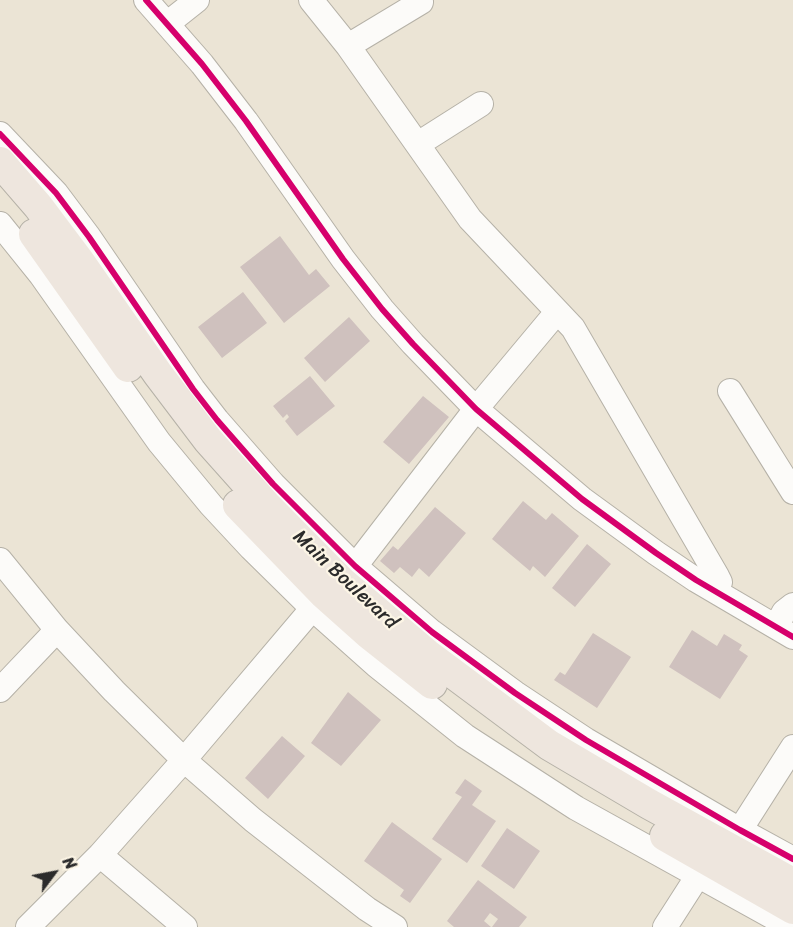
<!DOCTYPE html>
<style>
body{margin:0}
#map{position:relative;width:793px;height:927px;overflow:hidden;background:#ebe4d5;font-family:Sriracha,sans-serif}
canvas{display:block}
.north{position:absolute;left:24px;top:843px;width:60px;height:60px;-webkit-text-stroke:4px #fcf5e5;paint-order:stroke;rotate:58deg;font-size:16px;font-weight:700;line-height:24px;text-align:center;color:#2b2b2b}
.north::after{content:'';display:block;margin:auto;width:21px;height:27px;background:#2b2b2b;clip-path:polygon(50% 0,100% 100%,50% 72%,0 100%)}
</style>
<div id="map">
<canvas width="793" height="927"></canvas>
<div class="north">N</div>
</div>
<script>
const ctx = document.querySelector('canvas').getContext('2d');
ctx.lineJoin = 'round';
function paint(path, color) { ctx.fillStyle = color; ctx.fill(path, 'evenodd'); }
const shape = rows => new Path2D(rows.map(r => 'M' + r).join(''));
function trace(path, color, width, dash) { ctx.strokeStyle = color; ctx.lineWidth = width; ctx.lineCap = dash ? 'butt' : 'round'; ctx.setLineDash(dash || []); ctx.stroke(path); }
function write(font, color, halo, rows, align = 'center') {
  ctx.font = font + ' Sriracha,sans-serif'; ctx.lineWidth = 4.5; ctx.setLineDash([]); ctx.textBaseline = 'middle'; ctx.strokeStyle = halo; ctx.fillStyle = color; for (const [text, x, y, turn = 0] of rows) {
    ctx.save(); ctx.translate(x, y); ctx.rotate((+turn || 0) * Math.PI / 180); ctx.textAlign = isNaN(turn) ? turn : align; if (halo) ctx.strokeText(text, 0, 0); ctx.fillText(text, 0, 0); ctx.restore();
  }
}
const building = shape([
 [280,236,309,275,316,269,330,286,284,323,240,267],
 [243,292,267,323,222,358,198,327],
 [349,317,370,341,325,382,304,358],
 [310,376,335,406,297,436,285,421,289,417,287,414,283,418,273,406],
 [423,396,449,417,409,464,383,442],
 [523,501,546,520,552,513,579,536,545,577,533,566,530,571,492,539],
 [435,507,466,533,429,577,419,568,412,577,400,567,394,573,380,561,393,546,398,550],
 [587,544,611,564,575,607,552,588],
 [692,630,717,646,724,634,742,645,739,650,748,656,720,699,669,667],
 [593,633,631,657,597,708,554,680,560,672,565,675],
 [348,692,381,720,341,766,311,743],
 [282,736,305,756,268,799,245,778],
 [465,779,482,791,472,805,496,821,467,863,432,839,462,797,455,793],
 [392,822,442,859,410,903,400,896,404,890,364,861],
 [507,828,540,851,514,889,481,866],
 [478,880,527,917,519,927,492,927,498,919,490,913,484,921,491,927,454,927,447,921]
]);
const minor = shape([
 [146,0,202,64,246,121,343,259,382,309,413,344,476,409,582,499,656,553,696,580,793,637],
 [311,0,348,46,470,219,573,328,717,576,720,582,717,592],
 [168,23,197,0],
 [348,46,421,2],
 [0,134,56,193,89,237,193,389,217,420,273,484,355,566,432,632,515,693,586,740,740,830,793,859],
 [418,144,481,104],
 [0,224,41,275,159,442,211,505,251,548,312,608,376,665,465,736,576,808,791,927],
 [730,391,793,492],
 [0,560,57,630,114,691,184,760,253,820,367,909,395,927],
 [346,578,476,409,557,312],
 [776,627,784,612,793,605],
 [0,690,57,630],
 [731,844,793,747],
 [100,855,185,927],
 [28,927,100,855,184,760,323,596],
 [665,927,706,863]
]);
const major = shape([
 [0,162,38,206,80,262,158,374,208,440,266,505,342,582,427,654,549,745,649,804,793,883],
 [34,234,128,367],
 [238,505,324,594,370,635,432,684],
 [665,836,793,909]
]);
const cycleway = shape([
 [146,0,202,64,246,121,343,259,382,309,413,344,476,409,582,499,656,553,696,580,793,637],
 [0,134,56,193,89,237,193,389,217,420,273,484,355,566,432,632,515,693,586,740,740,830,793,859]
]);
const streetNames = [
 ["Main Boulevard",345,580,43]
];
paint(building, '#cfc1be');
trace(minor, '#b5b1a7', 26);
trace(major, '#b5b1a7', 32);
trace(minor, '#fcfbf9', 24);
trace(major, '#eee6de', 30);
trace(cycleway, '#d6006c', 6);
write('20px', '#2b2b2b', '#fcf5e5', streetNames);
</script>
